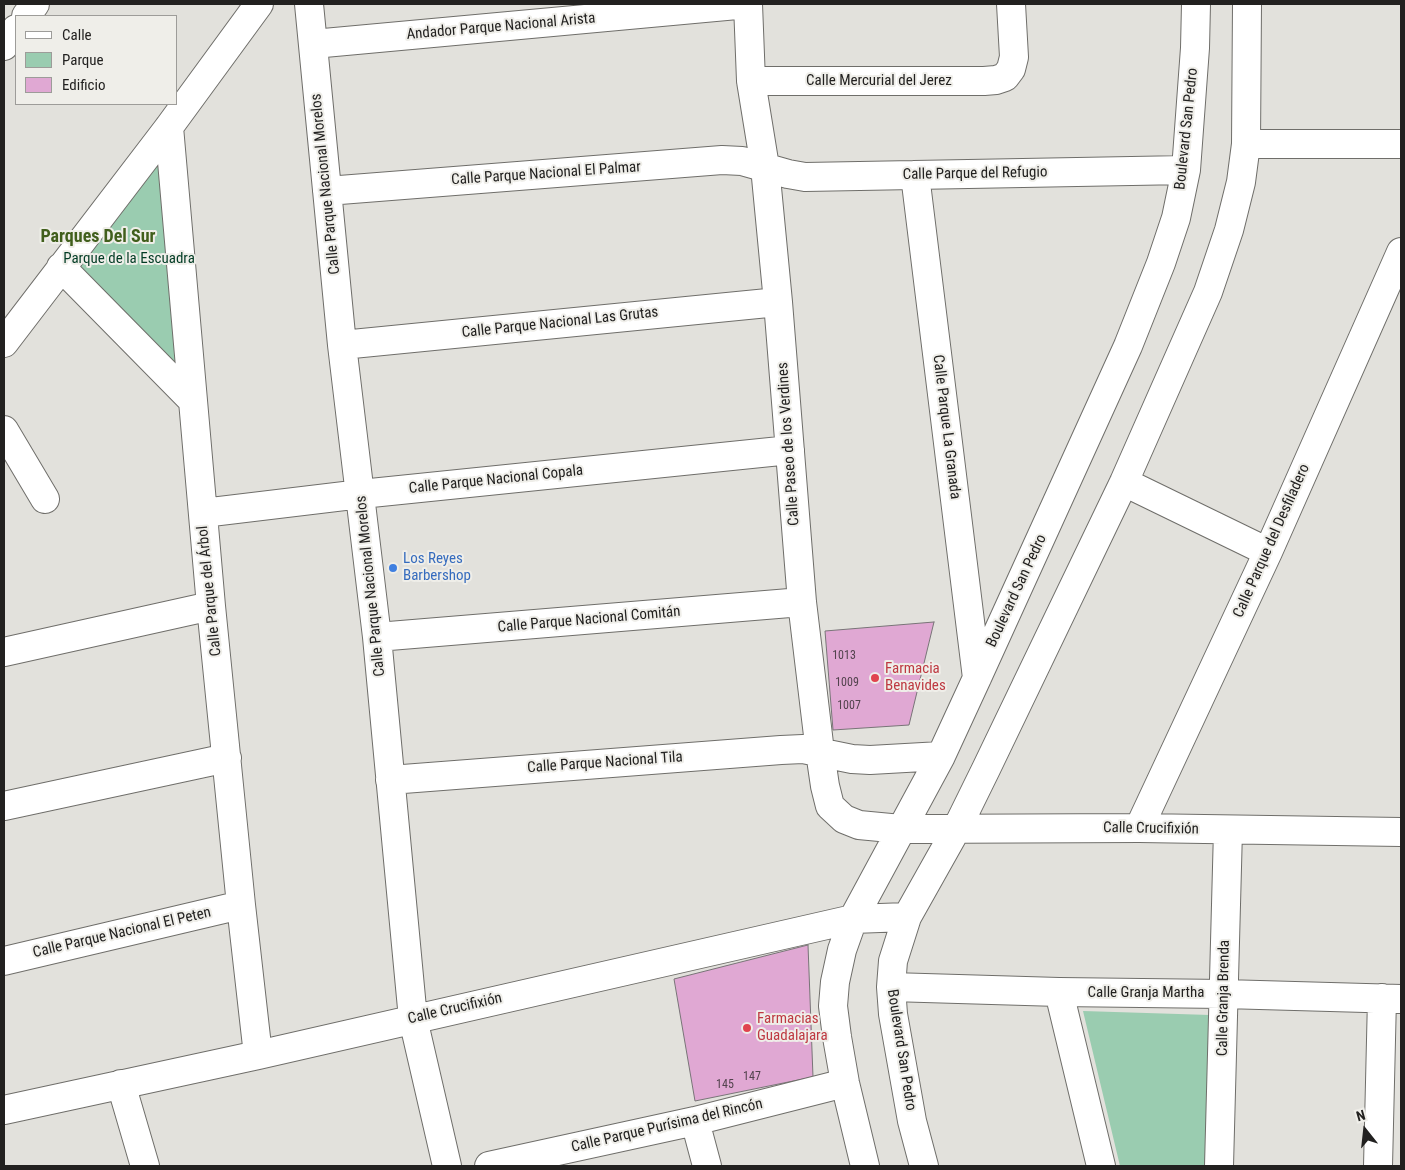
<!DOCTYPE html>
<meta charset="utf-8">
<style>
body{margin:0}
#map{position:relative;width:1405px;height:1170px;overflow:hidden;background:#e2e1dc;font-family:"Roboto Condensed",sans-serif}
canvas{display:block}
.frame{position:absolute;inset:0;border:5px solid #222120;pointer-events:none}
.legend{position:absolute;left:15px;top:15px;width:162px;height:90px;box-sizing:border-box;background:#efeee9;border:1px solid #9d9c99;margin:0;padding:6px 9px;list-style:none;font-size:15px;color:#222120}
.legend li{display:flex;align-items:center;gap:10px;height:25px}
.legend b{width:25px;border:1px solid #9d9c99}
.north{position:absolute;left:1340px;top:1105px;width:50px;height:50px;-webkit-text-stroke:4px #efeee9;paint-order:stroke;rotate:344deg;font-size:14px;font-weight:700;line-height:20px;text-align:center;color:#222120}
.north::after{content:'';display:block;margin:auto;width:18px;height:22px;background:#222120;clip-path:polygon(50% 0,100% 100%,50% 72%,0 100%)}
</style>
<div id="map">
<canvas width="1405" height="1170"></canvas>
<div class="frame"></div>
<ul class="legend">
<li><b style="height:6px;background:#fff"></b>Calle</li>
<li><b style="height:14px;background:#9accb0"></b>Parque</li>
<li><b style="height:14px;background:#e0a8d3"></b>Edificio</li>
</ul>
<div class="north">N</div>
</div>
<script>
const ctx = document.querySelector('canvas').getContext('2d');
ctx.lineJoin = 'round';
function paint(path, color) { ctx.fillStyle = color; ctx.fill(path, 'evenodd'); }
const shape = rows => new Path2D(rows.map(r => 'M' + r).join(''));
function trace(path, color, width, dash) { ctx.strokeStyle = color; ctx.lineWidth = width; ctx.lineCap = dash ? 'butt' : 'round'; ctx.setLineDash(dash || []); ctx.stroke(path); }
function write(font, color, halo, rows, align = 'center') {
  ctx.font = font + ' "Roboto Condensed",sans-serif'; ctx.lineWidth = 4; ctx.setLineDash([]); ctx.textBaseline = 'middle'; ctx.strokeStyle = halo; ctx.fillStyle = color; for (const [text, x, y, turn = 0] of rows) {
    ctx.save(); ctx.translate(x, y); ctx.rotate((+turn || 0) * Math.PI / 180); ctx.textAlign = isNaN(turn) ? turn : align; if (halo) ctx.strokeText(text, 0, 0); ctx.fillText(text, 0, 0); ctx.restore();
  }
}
const green = shape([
 [162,150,178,373,75,260],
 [1083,1011,1210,1015,1206,1166,1120,1166]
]);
const building = shape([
 [934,622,909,725,833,730,825,631,934,622],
 [808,945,813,1077,695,1101,674,979,808,945]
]);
const minor = shape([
 [309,4,342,345,377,637,413,1019,447,1166],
 [748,4,751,81,765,167,778,302,802,602,820,752,825,786,830,806,844,819,859,825,901,829,1139,828,1401,832],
 [26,16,35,4],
 [313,44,748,4],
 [4,46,16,29],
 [751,81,984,81,996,80,1005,77,1011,69,1014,57,1011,4],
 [169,127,211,606,241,905,258,1055],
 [1246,144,1401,144],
 [915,175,977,678],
 [327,191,722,160,742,161,788,174,805,177,1186,170],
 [61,267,192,400],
 [4,343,169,127,259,4],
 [342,345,778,302],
 [4,430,45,499],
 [1124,482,1268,552],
 [203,513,361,494,790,450],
 [377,637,802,602],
 [4,652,211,606],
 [390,780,781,750,803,749,852,759,870,760,941,756],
 [4,806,227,758],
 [1139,828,1268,552,1401,252],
 [4,961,241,905],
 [891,987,1059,992,1224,994,1401,999],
 [1059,992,1101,1166],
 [121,1084,145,1166],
 [4,1110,258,1055,853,919,907,917],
 [695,1121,707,1166],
 [489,1166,695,1121,845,1083],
 [865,1166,845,1083,837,1037,833,1006,835,982,842,950,853,919,941,756,977,678,1128,346,1161,263,1176,218,1186,170,1195,48,1196,4],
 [924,1166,912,1121,893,1014,891,987,893,961,907,917,957,828,986,769,1124,482,1208,292,1229,230,1241,182,1246,144,1247,4],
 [1219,1166,1228,830],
 [1378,1166,1382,998]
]);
const markers = [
 [393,568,5,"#3f7fe0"],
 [875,678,5,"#e0444e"],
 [747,1028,5,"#e0444e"]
];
const numberNames = [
 ["1013",844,656],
 ["1009",847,683],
 ["1007",849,706],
 ["147",752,1077],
 ["145",725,1085]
];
const streetNames = [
 ["Andador Parque Nacional Arista",501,27,-5],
 ["Calle Mercurial del Jerez",879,81],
 ["Boulevard San Pedro",1187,129,-84],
 ["Calle Parque Nacional El Palmar",546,174,-4],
 ["Calle Parque del Refugio",975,174,-1],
 ["Calle Parque Nacional Morelos",326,184,-96],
 ["Calle Parque Nacional Las Grutas",560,323,-6],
 ["Calle Parque La Granada",946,427,83],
 ["Calle Paseo de los Verdines",789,444,-94],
 ["Calle Parque Nacional Copala",496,480,-6],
 ["Calle Parque del Desfiladero",1272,541,-66],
 ["Calle Parque Nacional Morelos",371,586,-96],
 ["Calle Parque del Árbol",210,591,-96],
 ["Boulevard San Pedro",1017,591,-65],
 ["Calle Parque Nacional Comitán",589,620,-5],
 ["Calle Parque Nacional Tila",605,763,-4],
 ["Calle Crucifixión",1151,829,1],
 ["Calle Parque Nacional El Peten",122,933,-13],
 ["Calle Granja Martha",1146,993],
 ["Calle Granja Brenda",1224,998,-89],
 ["Calle Crucifixión",455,1009,-13],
 ["Boulevard San Pedro",901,1050,81],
 ["Calle Parque Purísima del Rincón",667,1126,-13]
];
const parkNames = [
 ["Parque de la Escuadra",129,259]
];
const shopNames = [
 ["Los Reyes",403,559],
 ["Barbershop",403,576]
];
const healthNames = [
 ["Farmacia",885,669],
 ["Benavides",885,686],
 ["Farmacias",757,1019],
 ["Guadalajara",757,1036]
];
const quarterNames = [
 ["Parques Del Sur",98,237]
];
paint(green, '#9accb0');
paint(building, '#e0a8d3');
trace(building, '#787477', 1);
trace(minor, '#6f6e6a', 30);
trace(minor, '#fff', 28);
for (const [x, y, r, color] of markers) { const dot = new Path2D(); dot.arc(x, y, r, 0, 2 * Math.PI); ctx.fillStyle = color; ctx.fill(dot); trace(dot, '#efeee9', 2); }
write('12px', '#52434d', null, numberNames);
write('15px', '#222120', '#efeee9', streetNames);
write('15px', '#023c25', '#efeee9', parkNames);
write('15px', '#366cbe', '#efeee9', shopNames, 'left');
write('15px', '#be3a42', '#efeee9', healthNames, 'left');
write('bold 18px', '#415f1c', '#efeee9', quarterNames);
</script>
